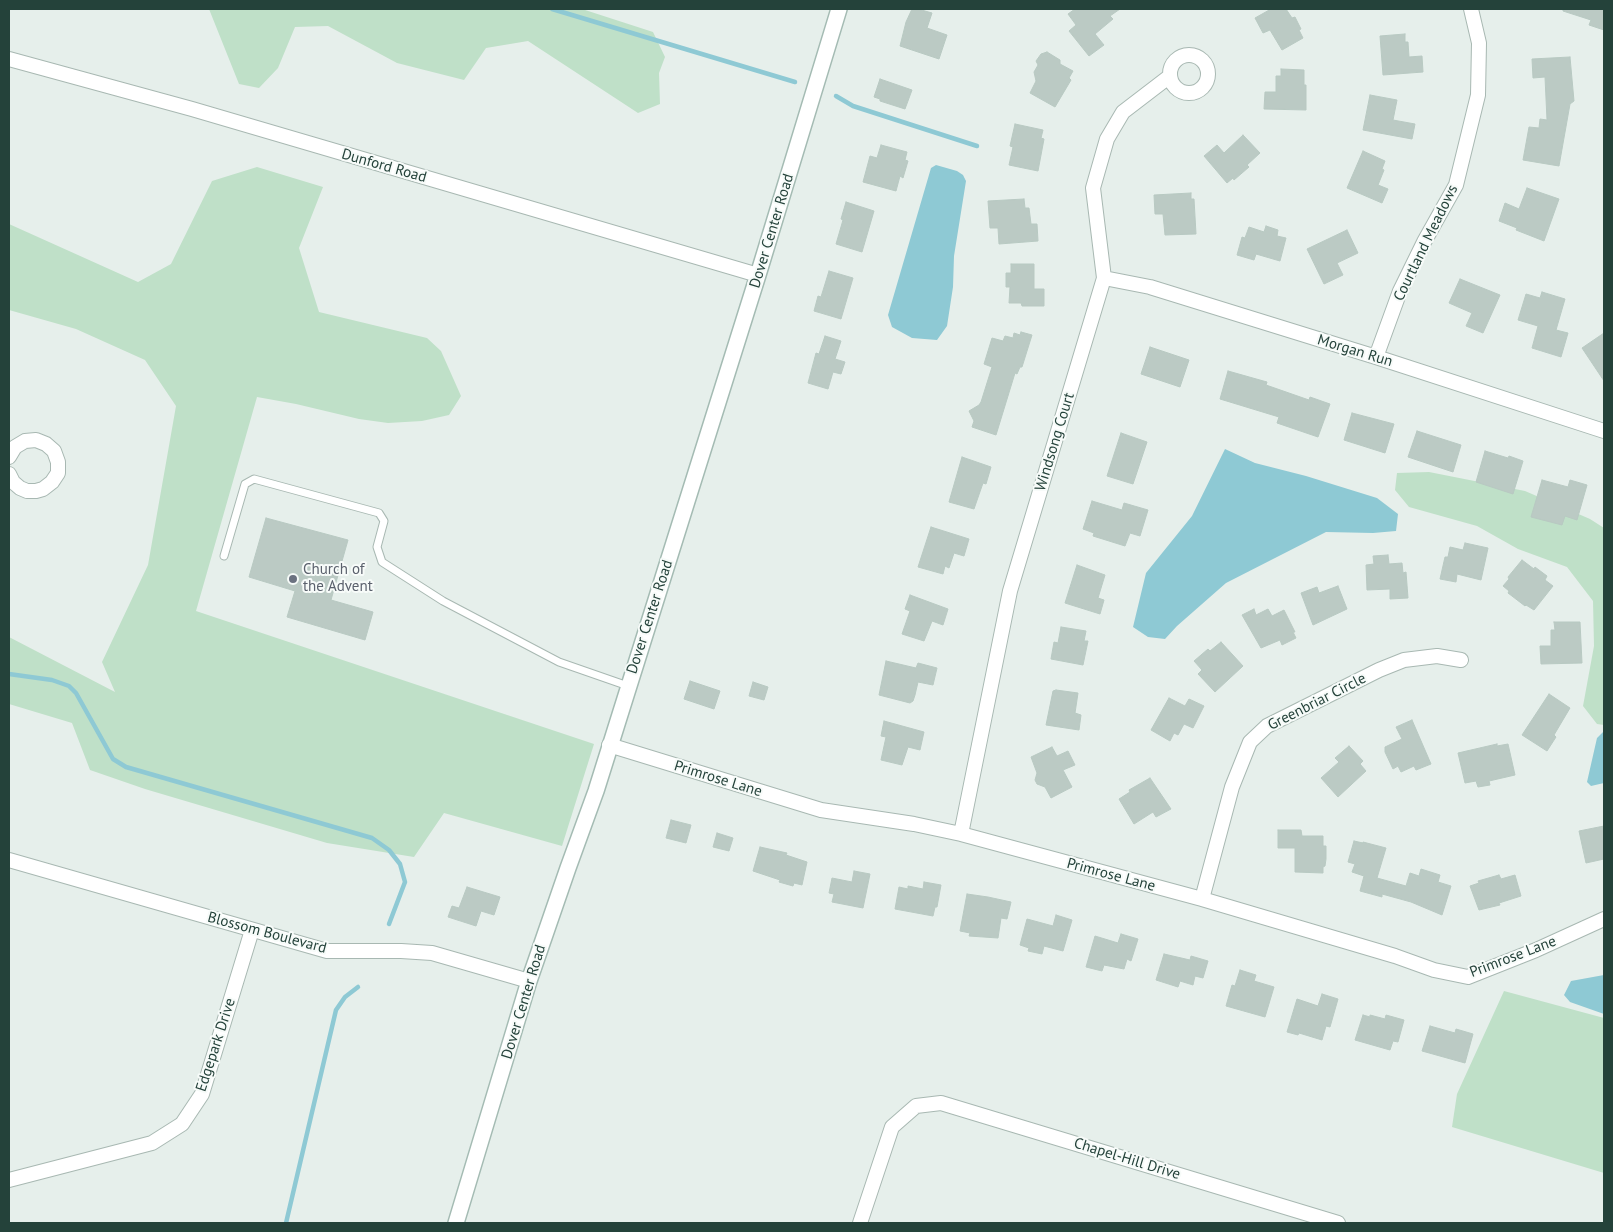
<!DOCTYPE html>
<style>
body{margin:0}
#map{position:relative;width:1613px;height:1232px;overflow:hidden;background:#e6efeb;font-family:"PT Sans",sans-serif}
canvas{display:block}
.frame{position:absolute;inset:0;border:10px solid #24423a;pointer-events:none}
</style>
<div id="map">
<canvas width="1613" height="1232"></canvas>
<div class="frame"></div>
</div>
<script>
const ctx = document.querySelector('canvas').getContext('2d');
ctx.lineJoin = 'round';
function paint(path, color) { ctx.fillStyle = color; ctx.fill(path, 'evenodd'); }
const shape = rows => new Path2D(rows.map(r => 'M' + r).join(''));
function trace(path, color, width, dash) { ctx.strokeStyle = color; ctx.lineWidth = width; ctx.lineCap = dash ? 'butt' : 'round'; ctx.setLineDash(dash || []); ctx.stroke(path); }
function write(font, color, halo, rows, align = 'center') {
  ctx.font = font + ' "PT Sans",sans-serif'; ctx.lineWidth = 4; ctx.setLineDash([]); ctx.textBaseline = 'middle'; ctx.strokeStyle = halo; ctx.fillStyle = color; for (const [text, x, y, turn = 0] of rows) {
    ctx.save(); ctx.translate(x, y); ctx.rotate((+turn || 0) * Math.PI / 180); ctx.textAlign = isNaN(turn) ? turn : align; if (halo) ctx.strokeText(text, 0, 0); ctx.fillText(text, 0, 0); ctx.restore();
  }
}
const green = shape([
 [209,9,582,9,653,32,665,57,659,73,660,104,638,113,528,41,486,48,464,80,397,63,328,26,295,27,278,68,259,88,239,84],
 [257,167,323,187,299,248,319,312,427,338,441,351,461,396,449,415,422,421,388,423,359,419,296,404,257,397,196,611,594,744,562,846,444,813,414,857,327,843,145,789,90,770,72,723,9,704,9,637,115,692,102,662,148,565,176,406,145,360,76,329,9,310,9,224,138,282,171,264,212,181],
 [1429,472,1525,491,1590,519,1604,528,1604,725,1597,724,1583,706,1594,646,1593,601,1567,567,1518,549,1477,526,1409,507,1395,490,1397,473],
 [1504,991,1604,1018,1604,1173,1452,1127,1457,1094]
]);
const water = shape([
 [936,165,957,171,963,175,966,181,954,256,953,287,947,326,937,340,912,338,892,327,888,315,931,168],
 [1225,449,1255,463,1306,476,1377,498,1398,514,1396,531,1373,533,1326,532,1226,583,1177,626,1165,639,1148,637,1133,627,1146,573,1192,516],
 [1604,731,1604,783,1591,786,1587,782,1597,738],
 [1604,975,1604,1014,1570,1002,1564,995,1571,981]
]);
const stream = shape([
 [552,9,795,82],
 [836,96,853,106,977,146],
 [9,674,52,680,69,686,76,693,113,759,126,767,372,838,389,850,400,864,405,882,389,924],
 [286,1223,336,1010,345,997,358,987]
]);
const building = shape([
 [912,9,918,9,932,13,927,28,947,35,939,59,900,46,906,22,912,9],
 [1075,9,1120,9,1110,16,1113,19,1095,34,1104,45,1089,56,1069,31,1076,25,1068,14,1075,9],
 [1271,9,1286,9,1292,18,1295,17,1301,29,1299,30,1303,38,1282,50,1270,30,1263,33,1255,18,1271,9],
 [1563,9,1604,9,1604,30,1589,25,1591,20,1563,11,1563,9],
 [1405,34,1405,42,1408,42,1409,57,1422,56,1423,72,1383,75,1380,36,1405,34],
 [1047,52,1060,60,1060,64,1073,71,1069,78,1071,80,1055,107,1030,93,1036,81,1034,72,1038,65,1036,61,1041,54,1047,52],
 [1570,57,1574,101,1570,104,1559,166,1523,160,1529,127,1539,128,1540,119,1547,120,1545,77,1533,78,1532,59,1570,57],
 [1281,69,1304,70,1304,85,1306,85,1306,110,1264,109,1265,92,1276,92,1276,76,1281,76,1281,69],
 [880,79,912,90,905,109,880,101,880,99,874,97,880,79],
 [1370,95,1397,100,1393,120,1415,124,1412,139,1363,130,1370,95],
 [1015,124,1043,130,1041,138,1044,139,1038,171,1009,165,1013,147,1010,146,1015,124],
 [1243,135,1260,153,1247,165,1249,167,1234,180,1233,178,1227,183,1204,156,1217,145,1224,153,1243,135],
 [881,145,907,152,905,160,908,161,903,178,900,176,896,191,863,182,870,156,877,158,881,145],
 [1363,151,1385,161,1382,169,1384,170,1378,185,1388,189,1382,203,1347,188,1363,151],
 [1527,188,1559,199,1544,241,1516,230,1517,228,1499,221,1505,203,1519,209,1527,188],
 [1191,193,1191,199,1194,199,1196,234,1165,235,1163,214,1155,214,1154,195,1191,193],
 [1024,199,1025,208,1029,208,1031,224,1037,224,1038,241,999,244,998,228,990,228,988,201,1024,199],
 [846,202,874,211,862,252,836,244,843,220,841,219,846,202],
 [1266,226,1278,230,1277,236,1286,238,1280,261,1256,254,1254,260,1237,255,1242,237,1245,238,1249,227,1264,232,1266,226],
 [1347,230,1358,253,1337,263,1343,275,1324,284,1307,249,1347,230],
 [1011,264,1034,264,1034,289,1044,289,1044,306,1022,306,1021,303,1009,303,1010,287,1006,287,1006,273,1011,273,1011,264],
 [829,271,853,278,841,319,814,311,818,296,821,297,829,271],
 [1460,279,1500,295,1483,333,1466,326,1472,313,1449,303,1460,279],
 [1542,292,1565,299,1556,330,1568,333,1561,357,1532,348,1538,326,1518,320,1526,294,1540,298,1542,292],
 [1021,332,1032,335,1022,367,1020,367,1017,374,1015,373,996,435,972,427,974,421,969,411,979,405,981,402,992,367,984,364,992,338,1003,341,1005,336,1013,338,1014,333,1020,335,1021,332],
 [1604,333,1604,381,1582,348,1604,333],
 [825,336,841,341,835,359,845,362,841,374,833,372,828,389,808,383,816,353,819,354,825,336],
 [1150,347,1189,360,1180,387,1141,374,1150,347],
 [1228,371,1267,382,1266,385,1309,400,1310,397,1330,404,1318,437,1277,423,1279,417,1220,399,1228,371],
 [1352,413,1394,424,1385,453,1344,440,1352,413],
 [1417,431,1461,445,1453,472,1408,457,1417,431],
 [1121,433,1147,442,1133,484,1107,476,1121,433],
 [1485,451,1508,458,1509,456,1523,461,1513,494,1476,482,1485,451],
 [962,457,991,467,986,484,983,483,974,509,949,502,962,457],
 [1542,480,1568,487,1570,480,1587,485,1577,520,1565,516,1562,525,1531,517,1542,480],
 [1092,501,1122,510,1124,503,1148,510,1140,536,1130,533,1125,546,1093,536,1094,533,1083,529,1092,501],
 [266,518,348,540,331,600,373,612,365,640,287,617,295,591,249,577,266,518],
 [931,527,969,539,964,556,954,553,949,568,945,566,943,574,918,567,931,527],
 [1465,543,1488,548,1481,580,1457,574,1456,582,1440,579,1445,557,1448,557,1450,547,1463,550,1465,543],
 [1388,555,1389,564,1402,563,1403,573,1406,572,1408,598,1390,599,1390,589,1367,590,1366,565,1374,564,1373,556,1388,555],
 [1522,560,1534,569,1535,567,1547,576,1545,580,1553,586,1534,610,1526,605,1525,606,1508,593,1509,591,1503,586,1509,579,1508,577,1522,560],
 [1077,565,1105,575,1098,598,1104,600,1100,614,1065,603,1077,565],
 [1338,586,1347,609,1313,625,1301,593,1317,587,1319,593,1338,586],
 [910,595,948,609,943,625,932,621,924,641,902,634,910,611,905,609,910,595],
 [1254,609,1256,615,1268,609,1272,616,1284,610,1295,632,1293,632,1296,638,1282,645,1280,640,1261,648,1242,615,1254,609],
 [1554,622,1580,622,1582,663,1541,664,1540,646,1551,646,1551,630,1555,630,1554,622],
 [1061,627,1086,631,1084,641,1088,641,1083,665,1051,659,1054,642,1058,643,1061,627],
 [1221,642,1243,666,1215,692,1198,674,1202,670,1194,661,1208,649,1210,651,1221,642],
 [886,661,916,668,918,663,937,668,933,685,918,682,915,695,913,701,910,703,879,695,886,661],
 [690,681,720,691,714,709,684,699,690,681],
 [753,682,768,687,764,700,749,696,753,682],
 [1056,690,1078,693,1075,713,1081,715,1079,730,1046,725,1053,691,1056,690],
 [1549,694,1570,708,1554,735,1556,737,1547,751,1522,735,1549,694],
 [1169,698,1185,706,1189,699,1204,706,1193,728,1184,724,1178,735,1174,733,1170,741,1151,730,1169,698],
 [1412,720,1431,764,1416,770,1414,766,1401,772,1398,766,1393,769,1385,752,1385,747,1402,739,1396,727,1412,720],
 [884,721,924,732,920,750,908,747,902,765,881,760,886,737,881,736,884,721],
 [1497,744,1497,746,1508,744,1515,775,1489,781,1490,785,1478,787,1476,781,1465,783,1458,753,1497,744],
 [1349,746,1363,761,1360,764,1366,771,1338,797,1321,778,1339,762,1335,758,1349,746],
 [1052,747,1057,756,1068,751,1075,765,1063,770,1072,787,1051,798,1045,787,1037,784,1035,780,1037,773,1031,757,1052,747],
 [1150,778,1171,809,1156,817,1153,812,1134,824,1119,799,1130,792,1129,790,1150,778],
 [671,820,691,825,686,843,666,838,671,820],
 [1604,826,1604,859,1586,863,1579,831,1604,826],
 [1278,830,1301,830,1302,836,1323,836,1323,846,1326,846,1326,859,1325,866,1323,867,1323,873,1295,872,1295,848,1278,848,1278,830],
 [717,833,733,838,729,851,713,847,717,833],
 [1354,841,1363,843,1363,842,1386,848,1377,878,1406,886,1410,873,1419,876,1421,869,1440,875,1438,882,1451,886,1442,915,1411,902,1382,894,1382,897,1360,891,1364,876,1352,872,1355,864,1348,862,1354,841],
 [760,847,787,853,786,855,807,862,802,885,794,883,793,886,779,882,780,880,753,871,760,847],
 [854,871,870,874,863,908,832,902,834,894,829,893,832,878,852,882,854,871],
 [1499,875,1501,879,1515,875,1521,896,1499,903,1500,905,1479,910,1470,886,1479,883,1478,881,1499,875],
 [924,882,941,885,937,907,935,907,933,916,895,909,899,887,908,889,908,886,923,889,924,882],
 [467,887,500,897,494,915,481,911,476,926,448,917,452,906,459,908,467,887],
 [967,894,988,897,1011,902,1007,919,1001,918,998,938,969,936,970,933,960,931,967,894],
 [1056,915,1072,920,1063,951,1044,946,1042,954,1028,951,1029,948,1020,945,1027,919,1053,926,1056,915],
 [1121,934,1138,939,1131,961,1127,959,1124,969,1104,965,1102,971,1086,967,1095,936,1118,943,1121,934],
 [1164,954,1190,960,1191,956,1208,961,1203,978,1195,976,1193,985,1180,981,1178,987,1156,980,1164,954],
 [1240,970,1256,975,1254,981,1274,987,1265,1017,1226,1006,1232,985,1235,986,1240,970],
 [1322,994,1338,999,1330,1027,1326,1026,1322,1040,1299,1033,1298,1035,1287,1032,1297,999,1318,1006,1322,994],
 [1363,1015,1370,1017,1370,1015,1385,1019,1386,1015,1404,1020,1398,1042,1393,1041,1390,1050,1355,1040,1363,1015],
 [1430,1026,1455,1033,1456,1029,1473,1034,1465,1063,1422,1051,1430,1026]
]);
const lane = shape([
 [224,556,245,484,254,479,379,513,384,521,377,547,382,562,443,601,559,662,628,686]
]);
const street = shape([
 '1170 74a19 19 0 1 1 38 0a19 19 0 1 1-38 0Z',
 [9,59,192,109,758,275],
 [1104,278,1150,287,1376,357,1604,431],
 [1376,357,1400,291,1424,242,1456,185,1478,95,1479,43,1471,9],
 [9,457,15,447,25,441,36,440,46,444,54,451,58,462,58,473,52,482,43,489,36,491,27,491,20,488,13,482,9,474],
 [609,745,821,810,914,824,961,834,1202,899,1395,956,1434,970,1468,977,1536,950,1604,919],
 [961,834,1010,591,1104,278,1093,188,1107,139,1123,112,1170,76],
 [9,860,327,951,401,951,432,953,529,981],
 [1202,899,1232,787,1250,742,1267,726,1379,670,1404,660,1437,656,1461,660],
 [9,1180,152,1143,182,1124,202,1094,252,930],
 [860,1223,892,1127,916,1106,941,1103,1338,1223]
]);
const secondary = shape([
 [456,1223,529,981,568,868,596,791,758,275,839,9]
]);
const markers = [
 [293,579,5,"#6b7280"]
];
const streetNames = [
 ["Dunford Road",384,166,16],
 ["Dover Center Road",772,231,-73],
 ["Courtland Meadows",1426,243,-64],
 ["Morgan Run",1355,351,17],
 ["Windsong Court",1055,442,-73],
 ["Dover Center Road",650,617,-72],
 ["Greenbriar Circle",1317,702,-27],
 ["Primrose Lane",718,779,17],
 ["Primrose Lane",1111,875,15],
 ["Blossom Boulevard",267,933,15],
 ["Primrose Lane",1513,957,-21],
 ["Dover Center Road",524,1002,-73],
 ["Edgepark Drive",216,1045,-72],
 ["Chapel-Hill Drive",1127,1159,17]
];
const worshipNames = [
 ["Church of",303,570],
 ["the Advent",303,587]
];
paint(green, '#bfe0c8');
paint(water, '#8ec9d4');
trace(stream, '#8ec9d4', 4.5);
paint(building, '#bbcac4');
trace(building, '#b8c9c2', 1);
trace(lane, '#a8b8b2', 9);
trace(street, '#a8b8b2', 16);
trace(secondary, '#a4bbb3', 18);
trace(lane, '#fff', 7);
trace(street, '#fff', 14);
trace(secondary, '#fff', 15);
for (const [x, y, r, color] of markers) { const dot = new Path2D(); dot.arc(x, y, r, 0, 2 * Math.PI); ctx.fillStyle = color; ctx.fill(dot); trace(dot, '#f7fbf9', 2); }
write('15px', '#24423a', '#f7fbf9', streetNames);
write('15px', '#5b616d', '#f7fbf9', worshipNames, 'left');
</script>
